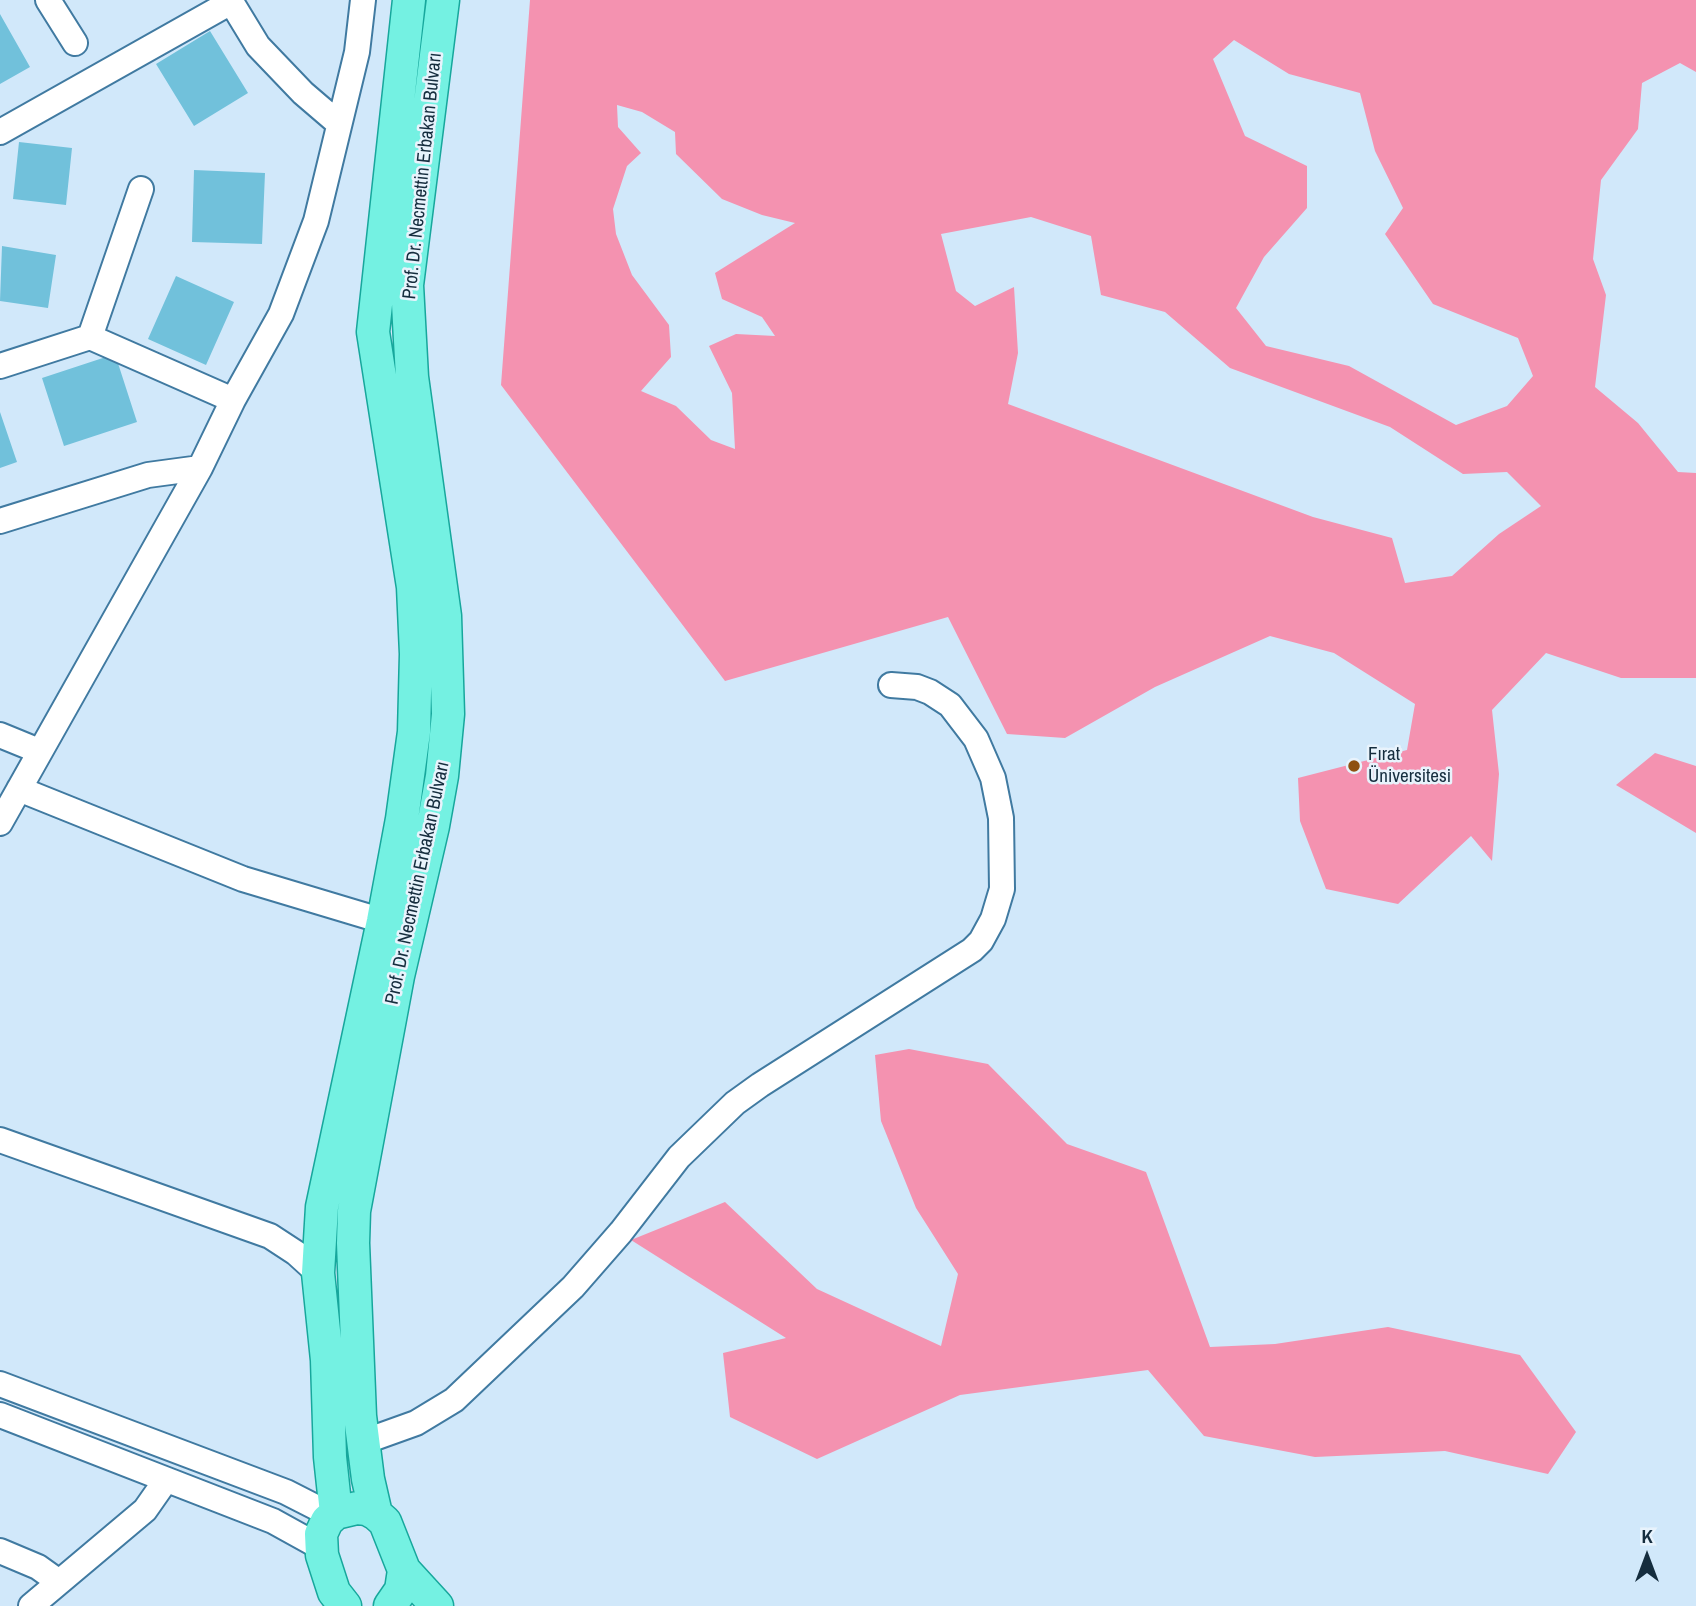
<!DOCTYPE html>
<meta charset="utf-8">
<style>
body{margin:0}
#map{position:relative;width:1696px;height:1606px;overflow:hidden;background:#d1e8fa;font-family:"Archivo Narrow",sans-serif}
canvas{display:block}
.north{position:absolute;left:1612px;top:1522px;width:70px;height:70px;-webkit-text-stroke:5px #e8f3fc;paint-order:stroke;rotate:0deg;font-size:19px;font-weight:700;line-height:28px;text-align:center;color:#152d3e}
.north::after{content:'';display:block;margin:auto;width:24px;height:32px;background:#152d3e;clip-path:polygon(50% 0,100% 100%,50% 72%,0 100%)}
</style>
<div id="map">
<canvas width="1696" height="1606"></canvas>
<div class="north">K</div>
</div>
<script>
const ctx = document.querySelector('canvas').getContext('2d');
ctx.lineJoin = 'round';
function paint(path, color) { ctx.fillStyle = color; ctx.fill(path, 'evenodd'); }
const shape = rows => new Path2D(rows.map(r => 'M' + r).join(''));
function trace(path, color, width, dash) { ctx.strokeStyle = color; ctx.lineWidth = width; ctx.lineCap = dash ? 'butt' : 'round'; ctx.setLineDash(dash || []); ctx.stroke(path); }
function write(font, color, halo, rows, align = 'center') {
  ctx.font = font + ' "Archivo Narrow",sans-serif'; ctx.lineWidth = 5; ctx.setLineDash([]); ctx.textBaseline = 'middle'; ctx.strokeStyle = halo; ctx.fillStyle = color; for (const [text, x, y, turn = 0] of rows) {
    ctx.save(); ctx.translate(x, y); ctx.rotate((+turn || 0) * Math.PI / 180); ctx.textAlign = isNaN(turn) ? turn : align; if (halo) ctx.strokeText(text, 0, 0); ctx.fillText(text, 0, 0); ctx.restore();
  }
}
const green = shape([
 [530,0,1696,0,1696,72,1680,63,1642,83,1638,129,1601,180,1593,259,1606,295,1595,387,1638,423,1678,472,1696,473,1696,678,1621,678,1546,653,1492,710,1499,774,1492,861,1471,836,1398,904,1326,889,1300,821,1298,778,1407,750,1415,704,1334,653,1270,636,1155,687,1065,738,1007,734,948,617,725,681,501,385],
 [1234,40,1289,74,1360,93,1375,151,1403,208,1385,234,1433,304,1518,338,1533,376,1507,406,1456,425,1349,366,1266,346,1236,308,1264,257,1307,208,1307,166,1245,136,1213,59],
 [617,105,642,112,675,132,676,154,722,199,762,215,795,223,715,273,722,299,762,317,775,336,736,334,709,346,732,393,735,449,711,440,676,406,641,391,671,357,669,325,632,275,616,234,613,209,627,166,641,153,618,127],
 [1031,217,1091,236,1101,295,1165,312,1230,368,1390,427,1463,474,1507,472,1541,506,1499,534,1452,576,1405,583,1392,538,1313,517,1008,404,1018,353,1014,287,975,306,956,291,941,234],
 [1655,753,1696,766,1696,833,1616,785],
 [909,1049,988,1064,1067,1144,1146,1172,1210,1347,1275,1344,1388,1327,1520,1355,1576,1432,1548,1474,1445,1451,1315,1457,1204,1436,1148,1370,960,1395,817,1459,730,1417,723,1353,786,1338,631,1240,725,1202,817,1289,941,1346,958,1274,916,1208,881,1121,875,1055]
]);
const building = shape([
 [0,14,30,67,0,84],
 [210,31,248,93,194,126,156,64],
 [19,142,72,148,66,205,13,199],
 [194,170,265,173,262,244,192,242],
 [2,246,56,255,48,308,0,301],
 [176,276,234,302,206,365,148,339],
 [115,354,137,422,64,446,42,378],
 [0,412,17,462,0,468]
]);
const minor = shape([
 [48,0,75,43],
 [230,0,258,46,303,93,338,123],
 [0,132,231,2],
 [90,337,233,400],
 [0,366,90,337,141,189],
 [0,521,148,475,200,468],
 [0,735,39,751],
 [19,789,243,879,383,921],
 [0,823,200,468,233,400,281,314,316,221,357,52,363,0],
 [0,1140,270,1236,296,1253,318,1273],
 [0,1384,286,1492,333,1516],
 [0,1415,273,1521,320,1547],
 [363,1442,416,1423,454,1400,573,1287,621,1232,679,1157,735,1103,760,1085,972,950,981,941,993,919,1002,889,1001,818,993,778,976,739,950,705,930,692,917,687,891,685],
 [0,1551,38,1567,59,1582],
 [31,1606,145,1510,166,1480]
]);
const major = shape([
 [336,1513,330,1457,327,1360,318,1273,322,1207,383,921,402,819,414,732,416,654,413,587,373,332,409,0],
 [376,1514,368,1479,360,1416,353,1243,354,1211,398,976,433,826,442,776,448,714,445,616,412,377,407,285,443,0],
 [404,1570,437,1606],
 [345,1606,334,1592,322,1555,321,1534,327,1521,336,1513,357,1508,367,1509,376,1514,385,1522,404,1570,401,1590,390,1606]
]);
const markers = [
 [1354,766,7,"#8e5111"]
];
const streetNames = [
 ["Prof. Dr. Necmettin Erbakan Bulvarı",423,176,-84],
 ["Prof. Dr. Necmettin Erbakan Bulvarı",418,883,-78]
];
const poiNames = [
 ["Fırat",1368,755],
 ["Üniversitesi",1368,777]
];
paint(green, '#f492b0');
paint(building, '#71c1db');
trace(minor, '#407aa1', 28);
trace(major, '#17a79c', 35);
trace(minor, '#fff', 24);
trace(major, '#74f1e2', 32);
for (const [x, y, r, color] of markers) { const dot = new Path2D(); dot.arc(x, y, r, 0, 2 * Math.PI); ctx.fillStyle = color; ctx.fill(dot); trace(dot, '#e8f3fc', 2.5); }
write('19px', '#152d3e', '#e8f3fc', streetNames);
write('19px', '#152d3e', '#e8f3fc', poiNames, 'left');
</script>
